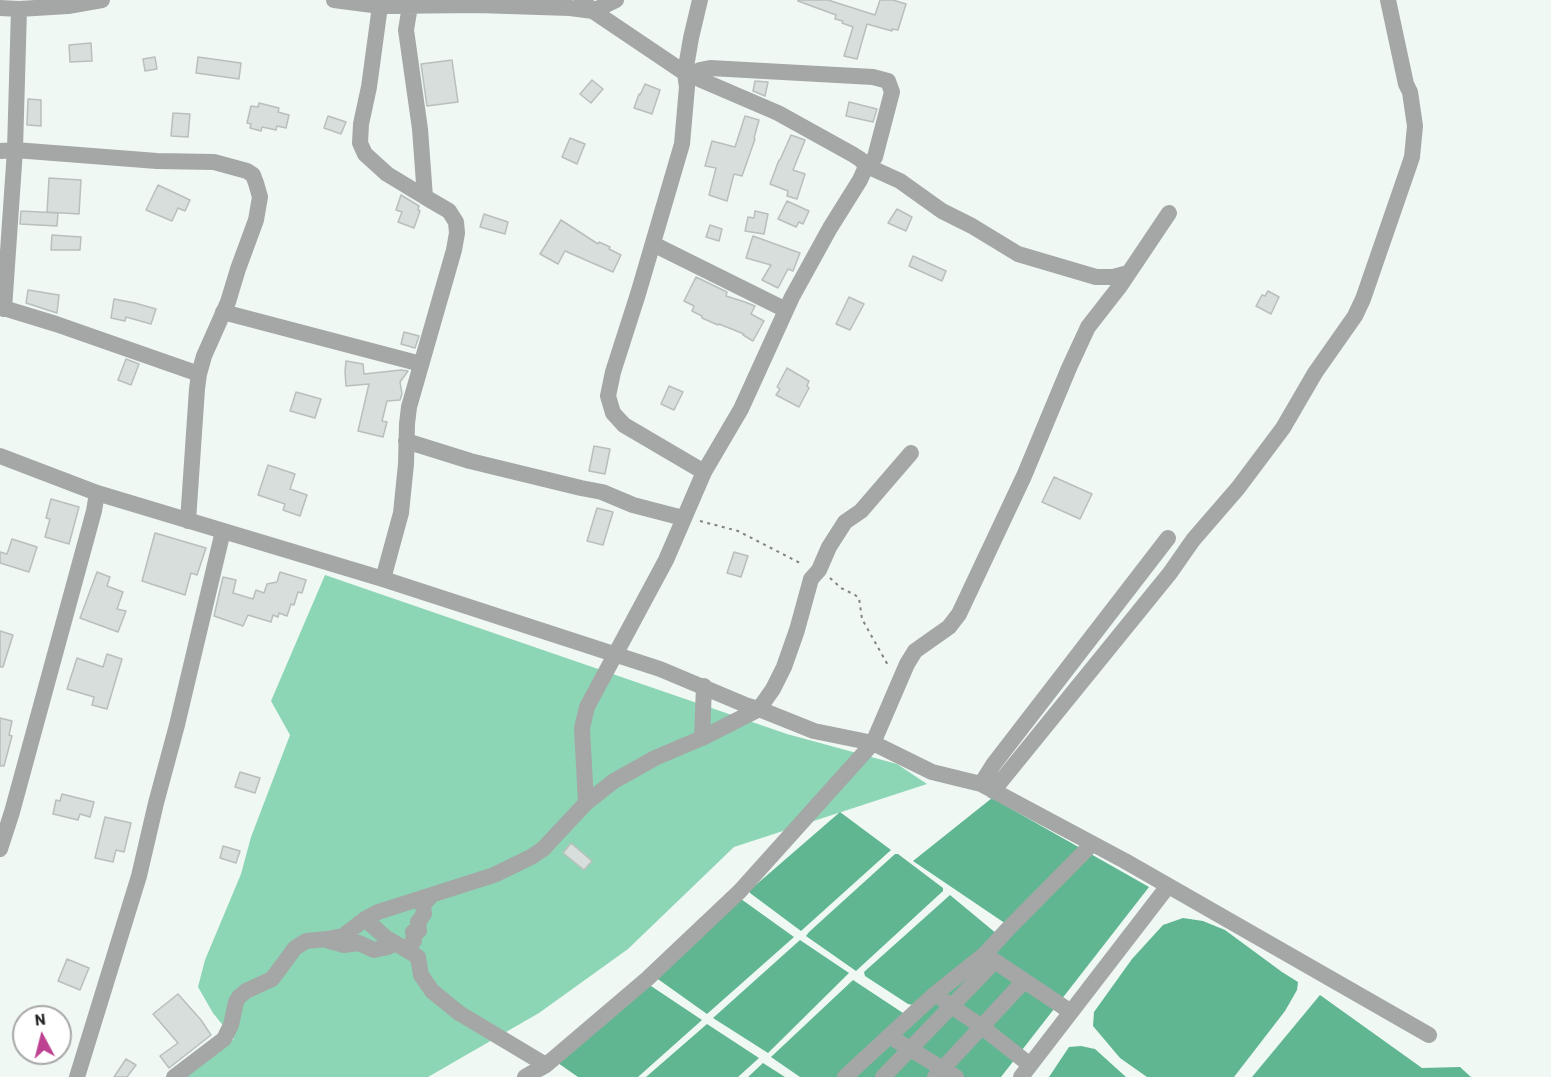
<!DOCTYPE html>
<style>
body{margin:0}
#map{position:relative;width:1551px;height:1077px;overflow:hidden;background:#f0f8f4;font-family:Barlow,sans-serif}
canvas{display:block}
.north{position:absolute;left:12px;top:1005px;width:60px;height:60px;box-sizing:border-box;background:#fff;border:2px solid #a7a7a7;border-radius:50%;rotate:353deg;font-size:16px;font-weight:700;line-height:24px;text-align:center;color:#222423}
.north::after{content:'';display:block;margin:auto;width:21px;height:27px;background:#be4292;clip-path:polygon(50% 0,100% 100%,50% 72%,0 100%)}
</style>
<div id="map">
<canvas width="1551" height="1077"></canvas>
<div class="north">N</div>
</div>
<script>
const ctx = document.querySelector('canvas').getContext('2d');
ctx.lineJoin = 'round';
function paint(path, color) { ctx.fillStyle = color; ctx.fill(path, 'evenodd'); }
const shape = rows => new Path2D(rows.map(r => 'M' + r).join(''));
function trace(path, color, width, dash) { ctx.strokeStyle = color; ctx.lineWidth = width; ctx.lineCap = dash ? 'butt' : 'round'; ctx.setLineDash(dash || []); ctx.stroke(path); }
const green = shape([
 [325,575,787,734,897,764,927,784,734,847,628,949,539,1013,428,1077,184,1077,234,1039,213,1013,198,987,205,960,241,874,251,837,290,735,271,701]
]);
const water = shape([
 [992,798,1149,887,1001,1077,854,1077,1012,928,913,861],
 [840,812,891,850,801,931,750,893,750,890],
 [895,854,898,854,943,888,943,891,856,971,806,936,809,932],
 [950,895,997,934,913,1005,908,1004,865,976,864,972],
 [741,899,794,937,707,1014,655,977],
 [1183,918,1203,921,1225,930,1282,972,1298,982,1297,990,1285,1011,1234,1077,1147,1077,1120,1058,1093,1026,1094,1012,1132,959,1163,925],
 [800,940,849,973,768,1053,713,1018],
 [853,980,903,1013,839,1077,800,1077,771,1057],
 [648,984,702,1020,638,1077,578,1077,558,1063],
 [1320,995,1422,1068,1460,1067,1471,1077,1252,1077],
 [707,1024,759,1058,738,1077,646,1077],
 [1081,1046,1095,1049,1126,1077,1049,1077,1069,1047],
 [763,1063,785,1077,748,1077]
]);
const building = shape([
 [798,0,828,0,875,15,880,0,893,0,906,4,898,30,892,29,892,31,867,24,857,59,844,56,853,27,842,23,843,21,835,19,836,15,798,1,798,0],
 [91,43,92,61,70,62,69,45,91,43],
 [155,57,157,69,145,71,143,59,155,57],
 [198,57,241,63,239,79,196,73,198,57],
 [452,60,458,102,427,106,421,64,452,60],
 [592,80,603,89,591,103,580,94,592,80],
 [755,81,768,82,765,96,753,91,755,81],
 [645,84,660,90,652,114,634,108,639,94,640,95,645,84],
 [28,99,41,100,41,126,27,125,28,99],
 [849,102,877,109,873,122,846,116,849,102],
 [259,103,279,108,278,112,289,115,286,128,277,126,276,130,262,127,261,131,250,128,251,124,247,123,251,106,258,107,259,103],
 [173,113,190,114,188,137,171,136,173,113],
 [328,116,346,122,341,134,324,128,328,116],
 [745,116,759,120,754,138,755,139,742,176,734,174,727,201,709,195,716,168,705,166,712,141,735,147,745,116],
 [791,135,805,140,793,170,805,174,797,199,787,196,788,191,770,184,779,160,780,160,791,135],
 [570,138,585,144,577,164,562,157,570,138],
 [49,178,81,180,79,214,47,212,49,178],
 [158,185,190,200,185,211,178,208,172,221,146,210,158,185],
 [401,195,419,206,418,210,420,211,414,228,398,222,402,212,396,210,401,195],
 [787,201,809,211,803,224,799,222,796,227,778,219,787,201],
 [897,209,912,217,906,231,888,223,897,209],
 [21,211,58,213,57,226,20,224,21,211],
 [755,211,768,214,764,234,745,231,748,217,754,218,755,211],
 [484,214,508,222,505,234,480,227,484,214],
 [561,220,598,244,599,242,610,247,609,249,621,255,613,272,565,251,558,264,540,254,561,220],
 [710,225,722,229,719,241,706,237,710,225],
 [52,235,81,237,80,250,51,250,52,235],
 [753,236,800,253,793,271,788,269,778,288,762,280,771,265,746,258,753,236],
 [913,256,946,271,942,281,909,266,913,256],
 [696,277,727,292,726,296,745,302,755,306,751,314,764,321,753,341,743,335,744,334,719,324,718,325,702,318,702,316,692,311,694,306,684,301,696,277],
 [28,290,59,295,57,313,26,303,28,290],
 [1268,291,1279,297,1271,314,1256,306,1262,295,1265,296,1268,291],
 [849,297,864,304,850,330,836,324,849,297],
 [114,299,135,303,156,309,151,324,126,317,125,321,111,318,114,299],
 [404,332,419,336,415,348,401,344,404,332],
 [126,359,139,364,131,385,118,380,126,359],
 [346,361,363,364,364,374,401,370,408,371,400,382,402,394,400,400,387,401,382,421,387,422,383,437,358,431,369,384,346,386,345,371,346,361],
 [787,368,809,381,807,386,809,388,799,407,776,395,780,389,777,387,787,368],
 [669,386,683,392,674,410,661,404,669,386],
 [296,392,321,399,315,418,290,411,296,392],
 [594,446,610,449,605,474,589,471,594,446],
 [268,465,295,474,290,489,307,495,300,516,283,510,285,504,258,495,268,465],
 [1054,477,1092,494,1080,519,1042,502,1054,477],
 [51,499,79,507,69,544,45,537,50,519,46,518,51,499],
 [597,508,613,512,603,545,587,541,597,508],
 [155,533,206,548,197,575,191,573,185,595,142,581,155,533],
 [12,539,37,547,29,572,0,563,0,552,7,554,12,539],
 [734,552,748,556,741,577,727,573,734,552],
 [97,572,110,577,107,586,123,592,117,609,126,611,118,632,80,618,97,572],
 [280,572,306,580,302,593,298,592,294,605,291,604,287,616,279,613,278,617,273,615,271,622,248,615,243,626,214,616,223,577,236,580,233,593,253,599,256,590,264,593,267,584,277,582,280,572],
 [0,631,13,635,3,667,0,667,0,631],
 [107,654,122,659,107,709,92,705,94,697,67,689,77,658,103,667,107,654],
 [0,718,12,721,9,735,12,736,4,766,0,766,0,718],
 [240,772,260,778,255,793,235,787,240,772],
 [62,794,94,802,90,817,80,814,78,820,53,814,56,800,60,801,62,794],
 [105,817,131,823,124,852,116,850,113,862,95,858,105,817],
 [571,843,592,861,584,870,563,853,571,843],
 [223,846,240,851,236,863,220,858,223,846],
 [67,959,89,968,80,990,58,981,67,959],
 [178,994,201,1020,211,1035,169,1068,160,1056,178,1043,153,1014,178,994],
 [126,1059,136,1065,127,1077,114,1077,126,1059]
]);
const path = shape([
 [700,521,738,531,802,564],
 [830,578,841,588,855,595,859,598,862,619,889,667]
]);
const minor = shape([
 [334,0,380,6,477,5,570,8,593,11,616,0],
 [582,0,593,11,685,73,778,113,852,154,860,159,867,166,900,181,942,211,972,226,1018,254,1096,277,1113,277,1128,273],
 [700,0,691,38,685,73,687,87,682,144,638,294,613,372,608,396,613,413,624,425,704,472],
 [380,6,369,87,361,124,360,143,365,154,387,174,425,197],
 [0,8,19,9,68,6,102,0],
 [0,151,15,150,157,161,214,162,247,171,253,175,256,183,260,197,256,220,238,269,228,302,204,356,199,374,197,389,188,521],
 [653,244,786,310],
 [0,307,56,324,199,374],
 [4,309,15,150,19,9],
 [223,312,421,364],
 [406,441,470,461,581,488,602,492,633,505,683,518],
 [0,456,97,493,383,579,660,669,748,706,759,709,814,731,873,743,932,772,981,784,1125,861,1429,1035],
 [383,579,401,513,406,464,407,424,409,407,454,250,457,233,456,222,449,211,425,197,420,129,406,30,411,0],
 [702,738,759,709,773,689,784,667,797,630,811,579,819,570,829,547,845,522,861,511,911,453],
 [981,784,993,765,1168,538],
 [993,791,1170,573,1193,540,1238,488,1283,428,1315,373,1355,316,1363,299,1409,166,1412,157,1415,126,1410,92,1406,84,1388,0],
 [586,803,582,728,587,707,666,560,704,472,741,409,792,297,830,228,860,180,864,171,875,157,892,92,888,81,873,77,710,68,700,70,691,75],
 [0,849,12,812,94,511,97,493],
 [365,919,385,937,395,943],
 [329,941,344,945,359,943,374,950,388,947,395,943,418,957,421,975,432,991,459,1013,546,1065],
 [405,949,414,941,413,932,419,931,418,922,424,914,423,905,432,895],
 [987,956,1071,1012],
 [944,1001,982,1027,1030,1065],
 [889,1036,956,1077],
 [77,1077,139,876,156,803,177,725,223,531],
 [174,1077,224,1039,231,1025,236,1002,239,997,246,991,272,979,295,948,306,941,327,939,343,936,365,919,378,912,494,875,531,857,543,849,586,803,614,781,655,758,702,738,704,686],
 [525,1077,546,1065,647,979,740,891,873,743,907,664,915,651,949,627,959,614,1024,476,1069,368,1088,327,1120,286,1169,213],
 [845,1077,935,994,985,954,1008,929,1092,844],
 [883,1077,995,961],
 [935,1077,1024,981],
 [1021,1077,1168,886]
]);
paint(green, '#8cd6b5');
paint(water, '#5fb691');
paint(building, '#d7dedb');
trace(building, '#b8bfbc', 1.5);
trace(path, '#808583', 2, [3, 4.5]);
trace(minor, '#a4a7a6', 16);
</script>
